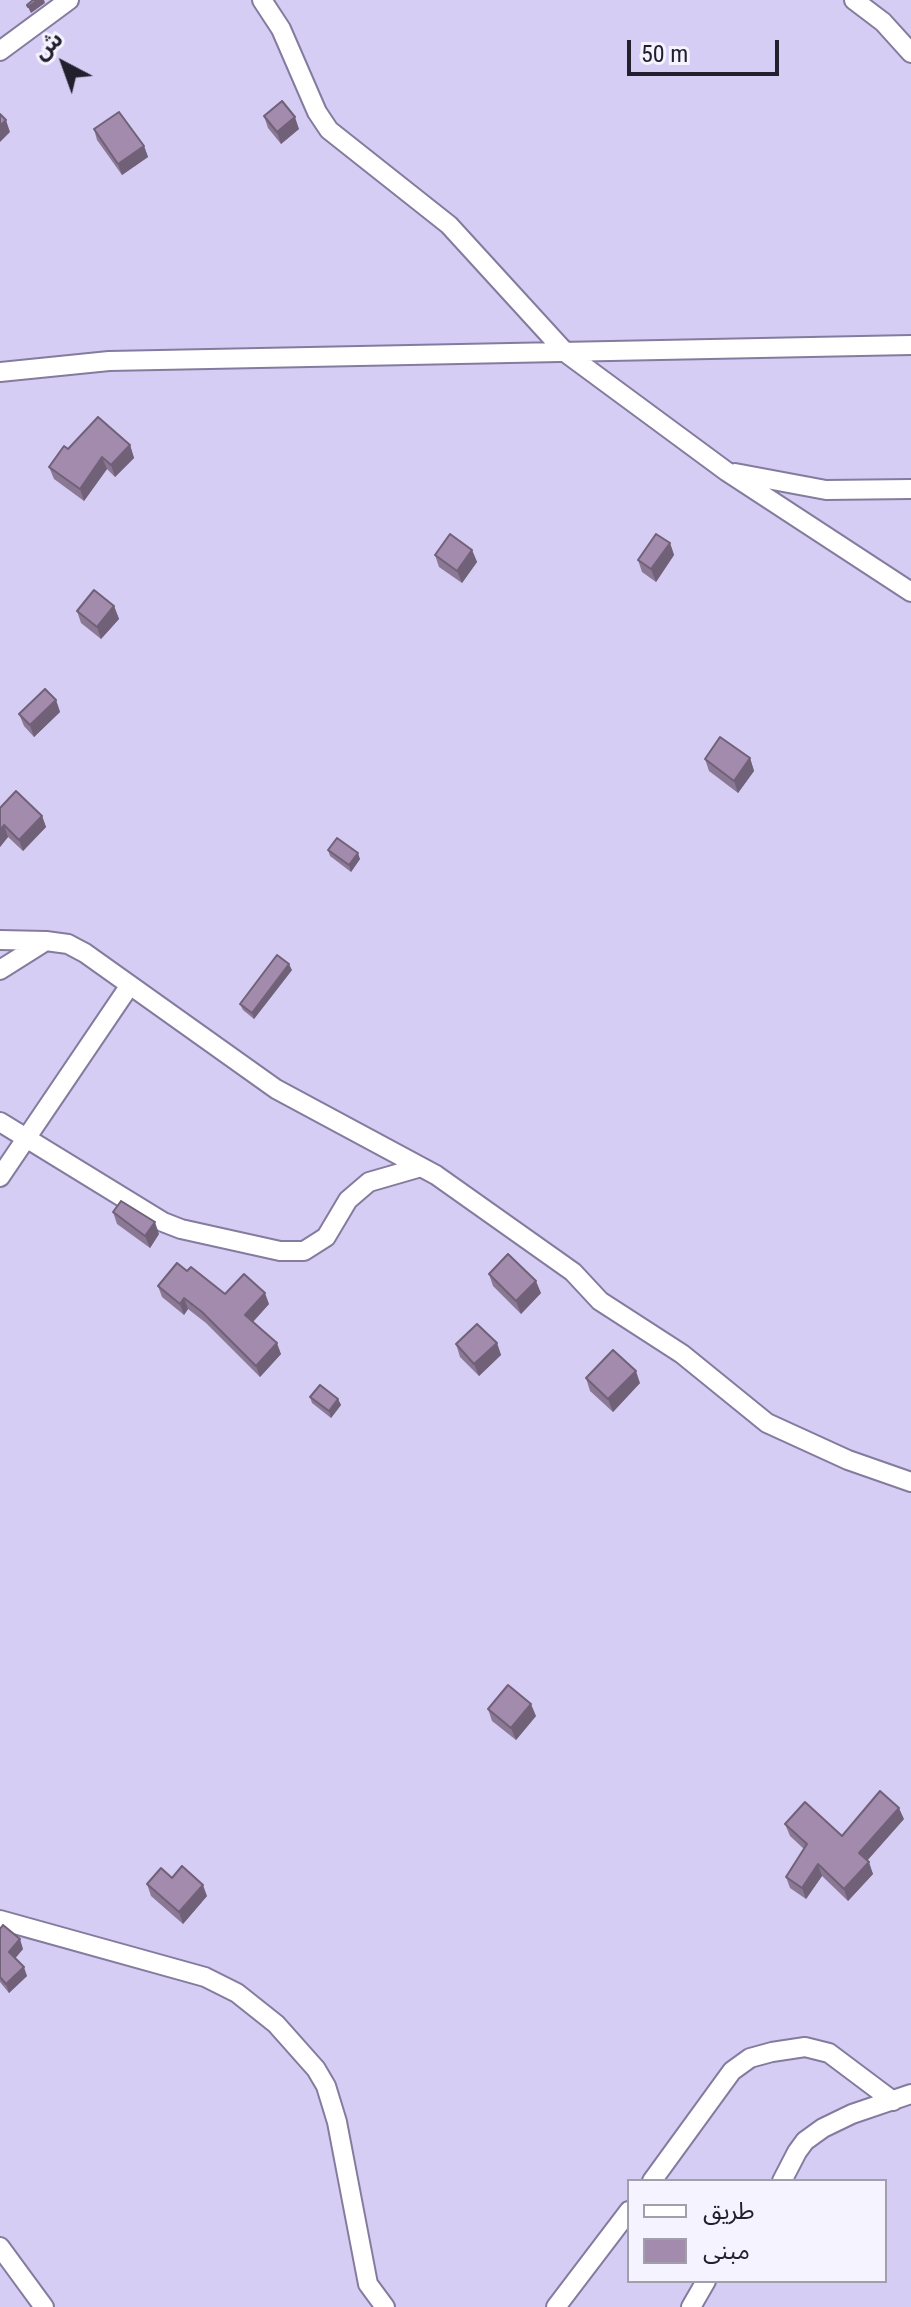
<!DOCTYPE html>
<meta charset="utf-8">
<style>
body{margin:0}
#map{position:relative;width:911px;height:2307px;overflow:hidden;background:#d6cdf4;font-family:"Roboto Condensed","Noto Sans Arabic",sans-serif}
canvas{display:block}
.legend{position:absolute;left:627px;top:2179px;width:260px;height:104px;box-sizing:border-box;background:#f5f3ff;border:2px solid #a19fab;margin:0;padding:10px 14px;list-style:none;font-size:24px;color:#23202e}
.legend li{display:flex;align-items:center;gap:16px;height:40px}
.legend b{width:40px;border:2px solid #a19fab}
.north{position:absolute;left:24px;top:24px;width:80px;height:80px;-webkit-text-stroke:6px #f5f3ff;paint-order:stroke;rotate:319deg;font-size:22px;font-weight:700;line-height:32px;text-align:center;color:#23202e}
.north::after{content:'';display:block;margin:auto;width:28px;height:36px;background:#23202e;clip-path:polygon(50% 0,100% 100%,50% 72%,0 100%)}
.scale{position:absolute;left:627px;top:40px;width:152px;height:36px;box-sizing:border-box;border:4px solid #23202e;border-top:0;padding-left:10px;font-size:24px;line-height:28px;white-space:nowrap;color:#23202e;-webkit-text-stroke:6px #f5f3ff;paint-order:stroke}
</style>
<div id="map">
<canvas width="911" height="2307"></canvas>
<ul class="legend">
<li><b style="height:10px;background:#fff"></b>طريق</li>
<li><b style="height:22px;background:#a28bac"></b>مبنى</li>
</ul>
<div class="north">ش</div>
<div class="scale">50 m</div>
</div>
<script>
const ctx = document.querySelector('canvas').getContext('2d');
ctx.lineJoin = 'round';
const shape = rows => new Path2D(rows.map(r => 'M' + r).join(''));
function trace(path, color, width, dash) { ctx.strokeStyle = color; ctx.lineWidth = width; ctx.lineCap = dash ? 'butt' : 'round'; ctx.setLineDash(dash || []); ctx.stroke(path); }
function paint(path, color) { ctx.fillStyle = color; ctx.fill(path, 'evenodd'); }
const street = shape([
 [262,0,281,29,317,112,329,130,449,225,566,353,726,471,911,592],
 [854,0,883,22,911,53],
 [0,51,69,0],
 [0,372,109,361,911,345],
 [735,473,826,490,911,489],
 [0,940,46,941,68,944,85,953,276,1089,436,1175,573,1272,600,1301,682,1354,767,1423,848,1460,911,1482],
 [0,970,46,941],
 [0,1122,163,1222,181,1229,280,1251,304,1251,326,1237,348,1200,369,1182,421,1167],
 [0,1177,130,985],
 [0,1920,205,1977,237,1993,276,2024,316,2069,326,2086,337,2122,368,2284,385,2307],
 [652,2181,732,2071,750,2058,772,2052,805,2047,829,2053,893,2101],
 [782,2181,797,2152,805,2141,823,2128,852,2114,911,2094],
 [0,2247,44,2307],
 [556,2307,629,2211],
 [691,2307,706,2281]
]);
const wall = shape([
 [264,116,299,129,281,144,268,128],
 [94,129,144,146,148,157,122,175,97,140],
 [130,445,134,458,115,477,107,469,84,501,54,479,49,467,68,449],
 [670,543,674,555,656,582,642,572,638,560],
 [472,550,477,562,462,583,439,567,435,555],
 [114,606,119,619,101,639,81,623,77,611],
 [56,700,60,712,34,737,24,726,19,714],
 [750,758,754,771,738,793,709,771,705,759],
 [0,808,42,816,46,827,23,851,8,837,0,847],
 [328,850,360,859,351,872,330,856],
 [292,970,254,1019,243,1010,240,1004],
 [113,1212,159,1234,150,1248,117,1224],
 [187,1271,225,1294,269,1304,253,1322,281,1354,260,1377,206,1323,188,1309,184,1315,162,1297,158,1286],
 [489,1274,541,1293,521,1314,493,1286],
 [497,1343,501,1355,479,1376,460,1357,456,1344],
 [586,1378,640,1383,613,1412,590,1391],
 [310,1397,338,1399,341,1405,331,1418,312,1403],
 [488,1709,536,1716,516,1740,492,1721],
 [904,1819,867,1861,873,1874,848,1901,822,1876,806,1899,790,1888,786,1877,804,1849,790,1836,785,1824,842,1836],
 [172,1878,207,1896,183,1924,151,1896,147,1884],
 [0,1929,23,1949,15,1958,27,1976,9,1993,0,1982]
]);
const shadedWall = shape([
 [38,0,44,0,45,3,31,13,28,7],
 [295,117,299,129,281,144,277,132],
 [6,120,10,132,0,142,0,126],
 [144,146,148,157,122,175,118,164],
 [130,445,134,458,115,477,111,465],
 [102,457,107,469,84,501,80,489],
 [670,543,674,555,656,582,651,569],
 [472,550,477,562,462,583,457,571],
 [114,606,119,619,101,639,97,627],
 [56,700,60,712,34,737,30,725],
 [750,758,754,771,738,793,734,781],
 [42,816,46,827,23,851,19,840],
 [4,825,8,837,0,847,0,830],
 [358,853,360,859,351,872,349,865],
 [289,964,292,970,254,1019,252,1013],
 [155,1222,159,1234,150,1248,145,1236],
 [536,1281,541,1293,521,1314,516,1301],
 [265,1293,269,1304,249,1326,245,1315],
 [184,1298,188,1309,184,1315,180,1304],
 [277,1343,281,1354,260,1377,256,1366],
 [497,1343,501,1355,479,1376,474,1364],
 [636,1371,640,1383,613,1412,608,1399],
 [338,1399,341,1405,331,1418,329,1411],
 [531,1704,536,1716,516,1740,511,1728],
 [899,1808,904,1819,863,1865,859,1853],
 [869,1862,873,1874,848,1901,844,1889],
 [818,1864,822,1876,806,1899,802,1888],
 [203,1885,207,1896,183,1924,179,1912],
 [20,1939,23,1949,13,1961,9,1952],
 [24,1967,27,1976,9,1993,6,1984]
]);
const building = shape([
 [33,0,38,0,28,7,27,5,33,0],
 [282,101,295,117,277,132,264,116,282,101],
 [119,112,144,146,118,164,94,129,119,112],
 [0,114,6,120,0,126,0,114],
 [98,417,130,445,111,465,102,457,80,489,49,467,64,446,68,449,98,417],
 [450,534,472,550,457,571,435,555,450,534],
 [656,534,670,543,651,569,638,560,656,534],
 [94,590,114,606,97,627,77,611,94,590],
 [45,689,56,700,30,725,19,714,45,689],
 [720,737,750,758,734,781,705,759,720,737],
 [16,791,42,816,19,840,4,825,0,830,0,808,16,791],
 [337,838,358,853,349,865,328,850,337,838],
 [277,955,289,964,252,1013,240,1004,277,955],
 [121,1201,155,1222,145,1236,113,1212,121,1201],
 [508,1254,536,1281,516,1301,489,1274,508,1254],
 [177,1263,187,1271,191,1267,225,1294,244,1274,265,1293,245,1315,277,1343,256,1366,202,1312,184,1298,180,1304,158,1286,177,1263],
 [477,1324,497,1343,474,1364,456,1344,477,1324],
 [613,1350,636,1371,608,1399,586,1378,613,1350],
 [320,1385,338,1399,329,1411,310,1397,320,1385],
 [508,1685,531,1704,511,1728,488,1709,508,1685],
 [880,1791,899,1808,859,1853,869,1862,844,1889,818,1864,802,1888,786,1877,807,1844,785,1824,805,1802,842,1836,880,1791],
 [182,1866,203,1885,179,1912,147,1884,161,1868,172,1878,182,1866],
 [3,1925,20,1939,9,1952,24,1967,6,1984,0,1977,0,1929,3,1925]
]);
trace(street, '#847b9e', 22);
trace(street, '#fff', 18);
paint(wall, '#8b7894');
paint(shadedWall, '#716178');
paint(building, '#a28bac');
trace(building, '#716178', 2);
</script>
